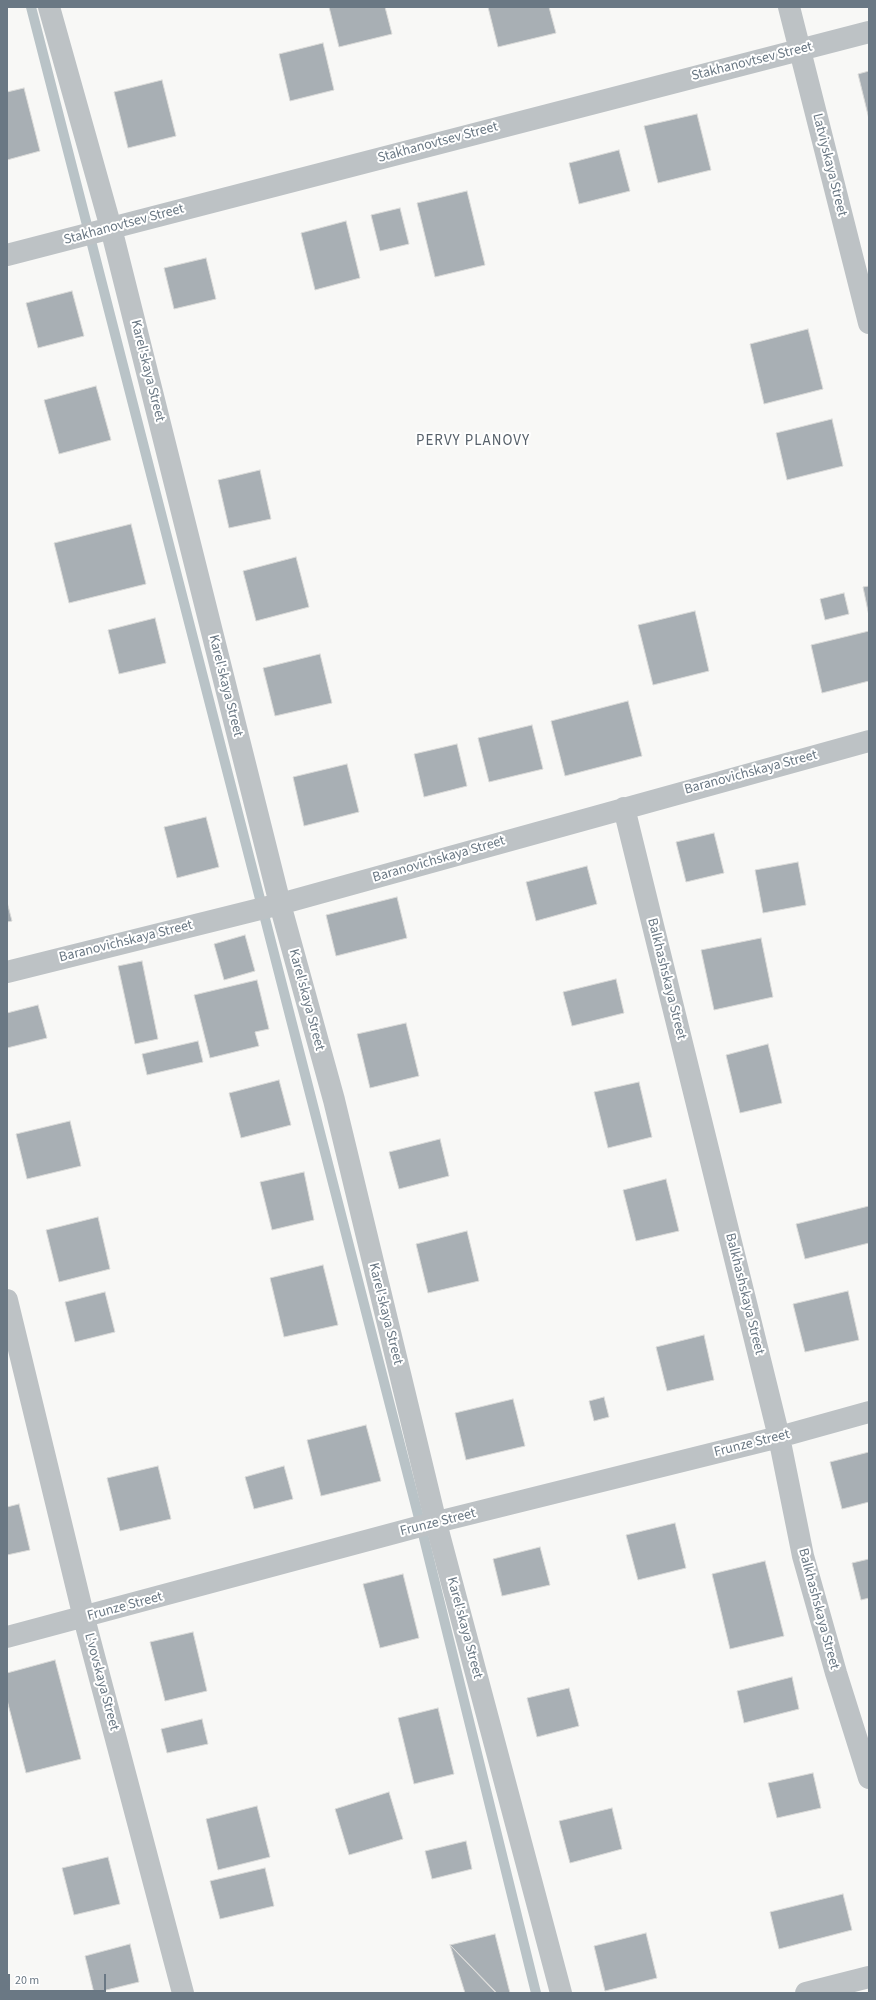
<!DOCTYPE html>
<style>
body{margin:0}
#map{position:relative;width:876px;height:2000px;overflow:hidden;background:#f8f8f6;font-family:"Source Sans 3",sans-serif}
canvas{display:block}
.frame{position:absolute;inset:0;border:8px solid #6a7884;pointer-events:none}
.scale{position:absolute;left:8px;top:1974px;width:98px;height:18px;box-sizing:border-box;border:2px solid #6a7884;border-top:0;padding-left:5px;font-size:12px;line-height:14px;white-space:nowrap;color:#6a7884;-webkit-text-stroke:3px #fff;paint-order:stroke}
</style>
<div id="map">
<canvas width="876" height="2000"></canvas>
<div class="frame"></div>
<div class="scale">20 m</div>
</div>
<script>
const ctx = document.querySelector('canvas').getContext('2d');
ctx.lineJoin = 'round';
const shape = rows => new Path2D(rows.map(r => 'M' + r).join(''));
function trace(path, color, width, dash) { ctx.strokeStyle = color; ctx.lineWidth = width; ctx.lineCap = dash ? 'butt' : 'round'; ctx.setLineDash(dash || []); ctx.stroke(path); }
function paint(path, color) { ctx.fillStyle = color; ctx.fill(path, 'evenodd'); }
function write(font, color, halo, rows, align = 'center') {
  ctx.font = font + ' "Source Sans 3",sans-serif'; ctx.lineWidth = 4; ctx.setLineDash([]); ctx.textBaseline = 'middle'; ctx.strokeStyle = halo; ctx.fillStyle = color; for (const [text, x, y, turn = 0] of rows) {
    ctx.save(); ctx.translate(x, y); ctx.rotate((+turn || 0) * Math.PI / 180); ctx.textAlign = isNaN(turn) ? turn : align; if (halo) ctx.strokeText(text, 0, 0); ctx.fillText(text, 0, 0); ctx.restore();
  }
}
const stream = shape([
 [31,7,421,1526,536,1993]
]);
const building = shape([
 [329,7,385,7,392,34,339,47,329,7],
 [488,7,549,7,556,33,498,47,488,7],
 [323,43,334,90,290,101,279,54,323,43],
 [869,71,869,119,858,74,869,71],
 [162,80,176,136,128,148,114,92,162,80],
 [24,88,40,151,7,160,7,92,24,88],
 [697,114,711,170,658,183,644,126,697,114],
 [619,150,630,191,579,204,569,163,619,150],
 [467,191,485,265,435,277,417,203,467,191],
 [400,208,409,244,380,251,371,215,400,208],
 [346,221,360,278,315,290,301,233,346,221],
 [206,258,216,299,174,309,164,268,206,258],
 [72,291,84,336,38,348,26,303,72,291],
 [808,329,823,389,764,404,750,344,808,329],
 [96,386,111,440,59,454,44,400,96,386],
 [832,419,843,466,787,480,776,433,832,419],
 [260,470,271,519,229,528,218,480,260,470],
 [131,524,146,584,69,603,54,543,131,524],
 [296,557,309,607,256,621,243,571,296,557],
 [869,586,869,616,863,587,869,586],
 [844,593,849,614,825,620,820,599,844,593],
 [695,611,709,671,653,685,638,625,695,611],
 [155,618,166,663,119,674,108,630,155,618],
 [869,631,869,681,822,693,811,645,869,631],
 [320,654,332,703,275,716,263,668,320,654],
 [628,701,642,756,565,776,551,721,628,701],
 [532,725,543,769,489,782,478,738,532,725],
 [457,744,467,786,424,797,414,754,457,744],
 [347,764,359,812,304,826,293,777,347,764],
 [206,817,219,867,177,878,164,827,206,817],
 [714,833,724,873,686,882,676,842,714,833],
 [798,862,806,905,763,913,755,870,798,862],
 [587,866,597,904,536,921,526,882,587,866],
 [397,897,407,938,336,956,326,915,397,897],
 [7,902,12,921,7,922,7,902],
 [245,935,255,971,224,980,214,944,245,935],
 [761,938,773,997,714,1010,701,950,761,938],
 [142,961,158,1039,135,1044,118,966,142,961],
 [616,979,624,1013,572,1026,563,992,616,979],
 [257,980,269,1029,255,1032,259,1046,210,1058,194,995,257,980],
 [38,1005,47,1038,7,1048,7,1013,38,1005],
 [406,1023,419,1076,370,1088,357,1034,406,1023],
 [198,1041,203,1062,147,1075,142,1054,198,1041],
 [768,1044,782,1103,740,1113,726,1055,768,1044],
 [279,1080,291,1125,241,1138,229,1093,279,1080],
 [639,1082,652,1137,608,1148,594,1092,639,1082],
 [70,1121,81,1166,27,1179,16,1134,70,1121],
 [440,1139,449,1176,399,1189,389,1152,440,1139],
 [304,1172,314,1220,272,1230,260,1182,304,1172],
 [666,1179,679,1231,636,1241,623,1190,666,1179],
 [869,1206,869,1243,805,1259,796,1224,869,1206],
 [98,1217,110,1269,59,1282,46,1230,98,1217],
 [467,1231,479,1281,428,1293,416,1244,467,1231],
 [323,1265,338,1325,284,1337,270,1278,323,1265],
 [848,1291,859,1340,805,1352,793,1304,848,1291],
 [105,1292,115,1332,75,1342,65,1302,105,1292],
 [704,1335,714,1380,667,1391,656,1347,704,1335],
 [604,1397,609,1417,594,1421,589,1401,604,1397],
 [513,1399,525,1446,466,1460,455,1413,513,1399],
 [366,1425,381,1481,321,1496,307,1440,366,1425],
 [869,1452,869,1502,842,1509,830,1462,869,1452],
 [158,1466,171,1519,120,1531,107,1478,158,1466],
 [284,1466,293,1499,254,1509,245,1477,284,1466],
 [19,1504,30,1550,7,1555,7,1507,19,1504],
 [675,1523,686,1568,638,1580,626,1535,675,1523],
 [540,1547,550,1585,502,1596,493,1559,540,1547],
 [869,1559,869,1598,861,1600,852,1563,869,1559],
 [765,1561,784,1636,730,1649,712,1574,765,1561],
 [403,1574,419,1638,380,1648,363,1584,403,1574],
 [193,1632,207,1691,165,1701,150,1642,193,1632],
 [55,1660,81,1759,26,1773,7,1700,7,1673,55,1660],
 [792,1677,799,1709,744,1723,737,1691,792,1677],
 [569,1688,579,1726,537,1737,527,1698,569,1688],
 [438,1708,454,1774,414,1784,398,1718,438,1708],
 [202,1719,208,1744,167,1753,161,1729,202,1719],
 [813,1773,821,1808,777,1818,768,1783,813,1773],
 [389,1792,403,1839,349,1855,335,1809,389,1792],
 [257,1806,270,1857,218,1870,206,1819,257,1806],
 [612,1808,622,1849,570,1863,559,1821,612,1808],
 [466,1841,472,1869,432,1879,425,1851,466,1841],
 [108,1857,120,1904,74,1915,62,1868,108,1857],
 [265,1868,274,1906,220,1919,210,1881,265,1868],
 [843,1894,852,1930,779,1949,770,1912,843,1894],
 [646,1933,657,1978,605,1991,594,1946,646,1933],
 [495,1934,510,1993,497,1993,450,1945,495,1934],
 [130,1944,139,1982,94,1993,85,1956,130,1944],
 [450,1945,496,1993,465,1993,450,1945]
]);
const minor = shape([
 [49,7,111,228,280,904,334,1100,436,1523,561,1993],
 [789,7,869,323],
 [7,255,869,32],
 [624,808,779,1437,803,1556,836,1673,869,1778],
 [7,972,280,904,869,741],
 [7,1300,84,1618,183,1993],
 [7,1637,421,1526,779,1437,869,1412],
 [806,1993,869,1977]
]);
const streetNames = [
 ["Stakhanovtsev Street",752,62,-14],
 ["Stakhanovtsev Street",438,143,-15],
 ["Latviyskaya Street",829,165,76],
 ["Stakhanovtsev Street",124,225,-15],
 ["Karel'skaya Street",147,371,76],
 ["Karel'skaya Street",225,686,76],
 ["Baranovichskaya Street",751,773,-15],
 ["Baranovichskaya Street",439,860,-16],
 ["Baranovichskaya Street",126,942,-14],
 ["Balkhashskaya Street",666,979,76],
 ["Karel'skaya Street",306,1000,75],
 ["Balkhashskaya Street",744,1294,76],
 ["Karel'skaya Street",385,1314,76],
 ["Frunze Street",752,1444,-14],
 ["Frunze Street",438,1523,-14],
 ["Frunze Street",125,1607,-15],
 ["Balkhashskaya Street",818,1609,75],
 ["Karel'skaya Street",464,1628,75],
 ["L'vovskaya Street",101,1682,75]
];
const neighbourhoodNames = [
 ["PERVY PLANOVY",473,442]
];
trace(stream, '#b9c3c7', 10);
paint(building, '#a8afb4');
trace(building, '#dadad8', 1);
trace(minor, '#bdc2c5', 22);
write('14px', '#6a7884', '#fff', streetNames);
ctx.letterSpacing = '1px';
write('15px', '#57616a', '#fff', neighbourhoodNames);
ctx.letterSpacing = '0px';
</script>
